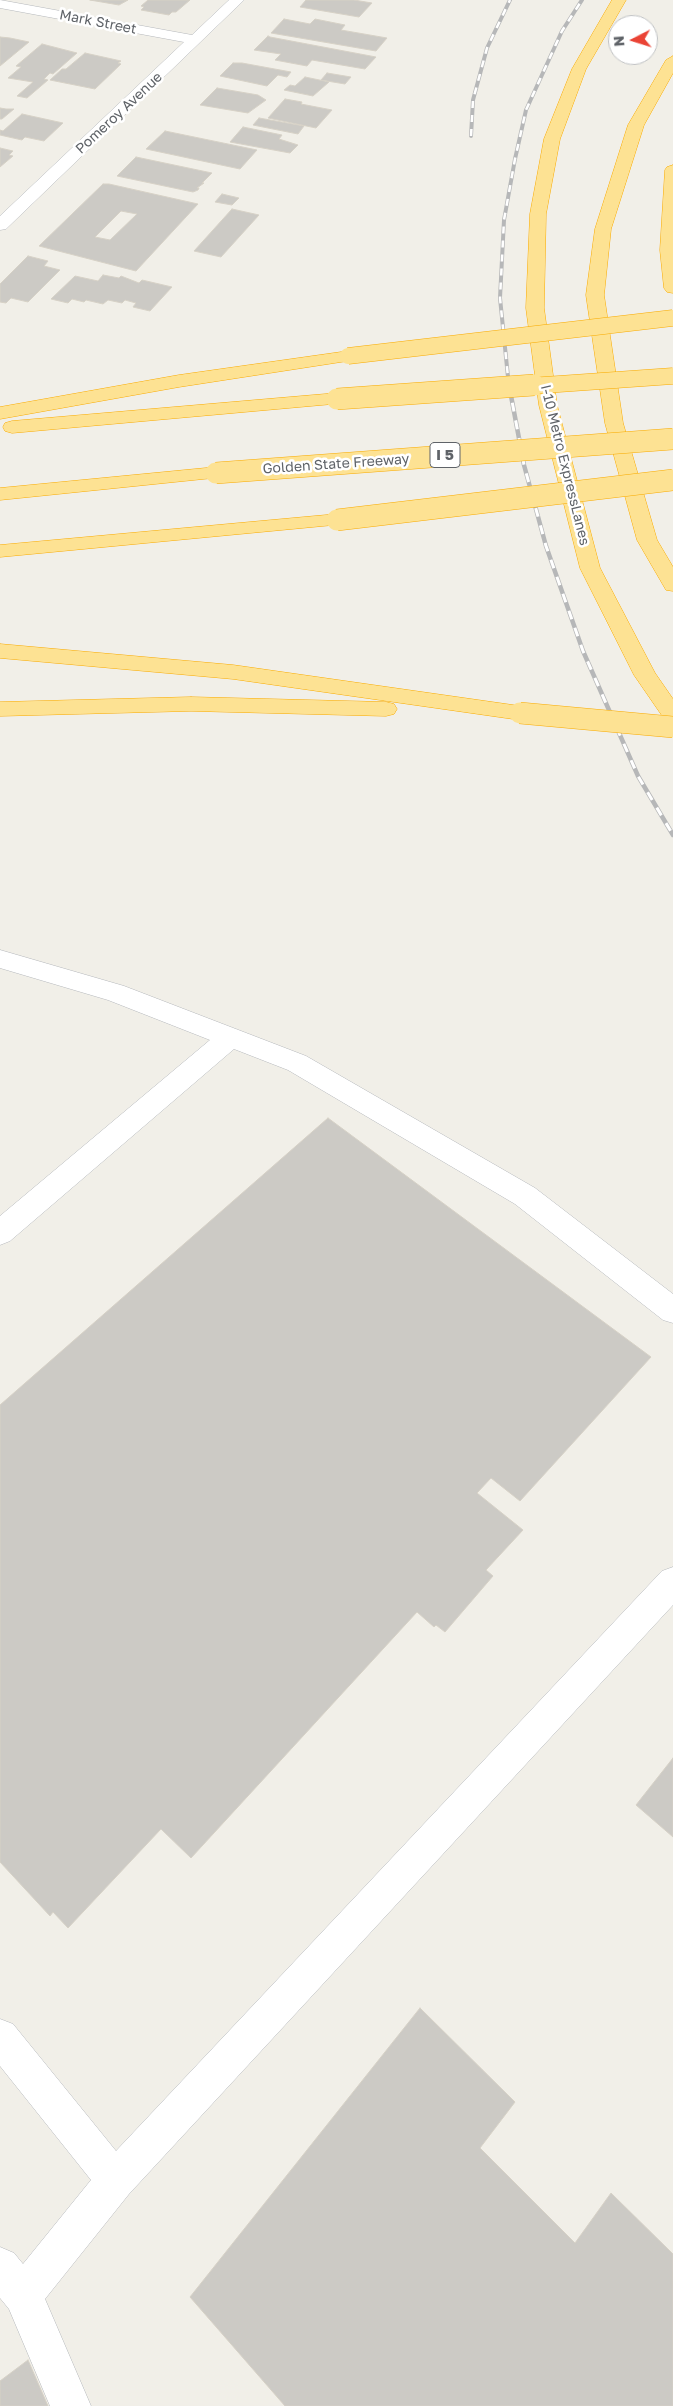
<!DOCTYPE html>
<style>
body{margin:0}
#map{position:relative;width:673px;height:2406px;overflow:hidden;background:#f1efe8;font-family:"Golos Text",sans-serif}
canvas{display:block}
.north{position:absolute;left:608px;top:15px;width:50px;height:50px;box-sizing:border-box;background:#fff;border:1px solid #bfc1c3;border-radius:50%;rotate:265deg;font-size:14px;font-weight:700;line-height:20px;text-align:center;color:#5f6368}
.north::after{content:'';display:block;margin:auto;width:18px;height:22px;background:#ea4335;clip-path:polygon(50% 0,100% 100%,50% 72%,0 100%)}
</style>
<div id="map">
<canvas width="673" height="2406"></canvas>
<div class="north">N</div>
</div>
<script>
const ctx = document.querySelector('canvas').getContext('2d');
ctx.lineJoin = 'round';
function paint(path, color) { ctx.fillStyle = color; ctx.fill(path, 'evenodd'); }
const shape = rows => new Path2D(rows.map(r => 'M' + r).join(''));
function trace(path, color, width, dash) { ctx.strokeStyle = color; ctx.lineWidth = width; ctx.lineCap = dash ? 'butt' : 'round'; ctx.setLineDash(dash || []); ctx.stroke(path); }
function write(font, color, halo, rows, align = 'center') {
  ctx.font = font + ' "Golos Text",sans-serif'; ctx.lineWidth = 5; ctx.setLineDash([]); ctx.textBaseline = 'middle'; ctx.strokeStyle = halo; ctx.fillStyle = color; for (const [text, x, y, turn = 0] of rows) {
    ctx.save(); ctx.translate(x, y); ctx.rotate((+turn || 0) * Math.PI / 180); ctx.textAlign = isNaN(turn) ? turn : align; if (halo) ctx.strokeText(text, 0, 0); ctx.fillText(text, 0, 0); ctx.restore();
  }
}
const building = shape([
 [90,0,128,0,119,5,90,0],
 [148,0,190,0,176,12,172,12,169,15,141,10,144,7,141,6,148,0],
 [306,0,354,0,372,3,359,17,300,7,306,0],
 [284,19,310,24,315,19,345,25,341,30,387,38,376,51,271,33,284,19],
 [268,36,270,37,376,57,365,69,312,60,307,66,275,60,281,54,254,50,268,36],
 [0,37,10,38,29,42,0,66,0,37],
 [42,44,77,53,53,74,50,73,44,79,48,80,27,98,17,96,33,82,8,78,21,67,16,66,42,44],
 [85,53,121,61,118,63,121,64,95,89,50,80,62,69,66,69,85,53],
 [233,63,242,63,291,72,287,77,278,75,267,86,220,76,233,63],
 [327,73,351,77,345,84,321,80,327,73],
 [305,77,329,82,313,96,284,90,290,85,295,86,305,77],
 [217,88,258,95,266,100,248,113,200,105,217,88],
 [285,99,302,102,301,104,332,110,316,128,268,118,285,99],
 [0,108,6,109,14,109,2,119,0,119,0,108],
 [22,114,63,123,44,141,25,137,22,140,0,135,0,130,3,131,22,114],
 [259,118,304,126,298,134,253,125,259,118],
 [243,127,282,135,279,139,298,145,290,153,230,142,243,127],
 [165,131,257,150,240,169,146,149,165,131],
 [0,148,13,151,9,155,13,156,0,167,0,148],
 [136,157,212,173,202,183,204,183,197,188,199,188,198,190,193,192,117,176,136,157],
 [103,184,109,184,198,204,136,271,39,246,103,184],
 [121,211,137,214,110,240,95,237,121,211],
 [222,194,239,198,232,205,215,202,222,194],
 [232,209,259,215,221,257,194,251,232,209],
 [28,256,48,261,44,266,60,270,28,302,11,298,6,303,0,302,0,284,28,256],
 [103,275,119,278,121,276,139,283,142,280,172,287,150,311,133,307,136,303,125,300,122,303,108,300,103,304,86,300,84,302,72,299,68,303,51,299,75,276,98,281,103,275],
 [328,1118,651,1357,520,1501,491,1478,477,1493,523,1530,486,1570,493,1576,445,1632,436,1625,434,1627,417,1612,191,1858,161,1829,68,1928,53,1912,50,1916,0,1862,0,1405,328,1118],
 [673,1758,673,1837,636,1805,673,1758],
 [420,2008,515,2102,480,2148,575,2243,611,2193,673,2254,673,2406,285,2406,190,2297,420,2008],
 [28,2360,48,2406,0,2406,0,2381,28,2360]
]);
const lane = shape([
 [0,950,124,986,306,1056,535,1188,673,1294,673,1323,663,1320,515,1204,288,1070,234,1049,10,1241,0,1245,0,1216,210,1040,108,1000,0,968,0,950],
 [673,1567,673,1605,129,2194,45,2299,91,2406,50,2406,9,2309,0,2298,0,2247,14,2253,23,2264,91,2180,0,2066,0,2019,13,2024,116,2151,662,1571,673,1567]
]);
const street = shape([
 [0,0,192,35,229,0,244,0,6,229,0,230,0,216,184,42,0,8,0,0]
]);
const highway = shape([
 [612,0,626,0,586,69,560,139,546,214,544,308,557,405,600,568,655,673,673,699,673,722,665,720,634,675,580,568,539,405,526,308,530,214,544,139,572,69,612,0],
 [673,56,673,73,644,125,611,229,604,295,623,423,657,540,673,567,673,591,666,590,637,540,605,423,586,295,595,229,628,125,666,60,673,56],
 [673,165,673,293,667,292,664,288,660,250,665,170,667,167,673,165],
 [348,351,354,352,357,356,354,360,179,387,0,419,0,407,179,375,348,351],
 [337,393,344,395,346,399,344,403,12,433,5,431,3,427,5,423,12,421,337,393],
 [216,467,223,469,226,473,223,477,0,500,0,488,216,467],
 [337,514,344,516,347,520,344,524,0,557,0,545,337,514],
 [0,644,233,665,520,706,528,708,531,713,528,718,520,720,233,679,0,658,0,644],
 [191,697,386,702,394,704,397,709,394,714,386,716,191,711,0,716,0,702,191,697]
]);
const railFar1 = shape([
 [471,136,473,100,487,48,510,0],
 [509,387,500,298,504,220,515,159,526,110,562,31,582,0]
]);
const rail = shape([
 [509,385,524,465,546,546,583,651,638,776,673,835]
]);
const highwayBridgeFar1 = shape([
 [348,356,673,318],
 [516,387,673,376]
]);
const highwayBridge = shape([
 [337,399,534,385],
 [216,473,673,439],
 [337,520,673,480],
 [520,713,673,727]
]);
const farStreetnames = [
 ["Mark Street",98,22,11],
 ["Pomeroy Avenue",119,113,-43],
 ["Golden State Freeway",336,464,-4],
 ["I-10 Metro ExpressLanes",565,465,76]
];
const shields = [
 [445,455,30]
];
const shieldNames = [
 ["I 5",445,455]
];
paint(building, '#cccac5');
trace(building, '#d6d1c6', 1);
trace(lane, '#b5b8bc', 1);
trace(street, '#b5b8bc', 1);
trace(highway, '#f9ab00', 1);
paint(lane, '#fff');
paint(street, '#fff');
paint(highway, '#fde293');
trace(railFar1, '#b6b7b8', 4);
trace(rail, '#b6b7b8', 4.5);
trace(railFar1, '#fff', 2.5, [7]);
trace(rail, '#fff', 3, [9]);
trace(highwayBridgeFar1, '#f9ab00', 17, []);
trace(highwayBridge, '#f9ab00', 22, []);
trace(highwayBridgeFar1, '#fde293', 16);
trace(highwayBridge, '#fde293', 21);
write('14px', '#5f6368', '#fff', farStreetnames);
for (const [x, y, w] of shields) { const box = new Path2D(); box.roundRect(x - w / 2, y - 12.5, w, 25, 4); ctx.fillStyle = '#fff'; ctx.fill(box); trace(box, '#5f6368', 1); }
write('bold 15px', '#5f6368', null, shieldNames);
</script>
